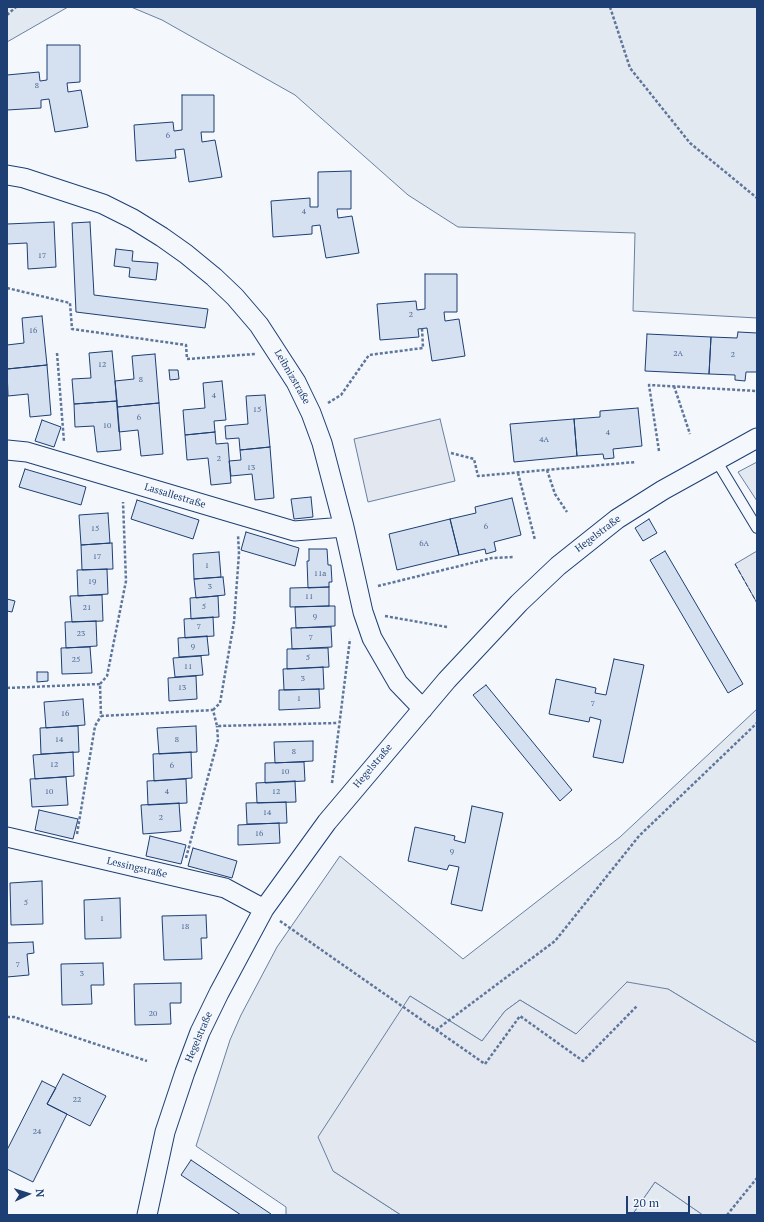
<!DOCTYPE html>
<meta charset="utf-8">
<style>
body{margin:0}
#map{position:relative;width:764px;height:1222px;overflow:hidden;background:#f4f7fb;font-family:"PT Serif",serif}
canvas{display:block}
.frame{position:absolute;inset:0;border:8px solid #1d3f73;pointer-events:none}
.north{position:absolute;left:8px;top:1174px;width:40px;height:40px;-webkit-text-stroke:3px #f4f7fb;paint-order:stroke;rotate:86deg;font-size:11px;font-weight:700;line-height:16px;text-align:center;color:#1d3f73}
.north::after{content:'';display:block;margin:auto;width:14px;height:18px;background:#1d3f73;clip-path:polygon(50% 0,100% 100%,50% 72%,0 100%)}
.scale{position:absolute;left:626px;top:1196px;width:64px;height:18px;box-sizing:border-box;border:2px solid #1d3f73;border-top:0;padding-left:5px;font-size:12px;line-height:14px;white-space:nowrap;color:#1d3f73;-webkit-text-stroke:3px #f4f7fb;paint-order:stroke}
</style>
<div id="map">
<canvas width="764" height="1222"></canvas>
<div class="frame"></div>
<div class="north">N</div>
<div class="scale">20 m</div>
</div>
<script>
const ctx = document.querySelector('canvas').getContext('2d');
ctx.lineJoin = 'round';
function paint(path, color) { ctx.fillStyle = color; ctx.fill(path, 'evenodd'); }
const shape = rows => new Path2D(rows.map(r => 'M' + r).join(''));
function trace(path, color, width, dash) { ctx.strokeStyle = color; ctx.lineWidth = width; ctx.lineCap = dash ? 'butt' : 'round'; ctx.setLineDash(dash || []); ctx.stroke(path); }
function write(font, color, halo, rows, align = 'center') {
  ctx.font = font + ' "PT Serif",serif'; ctx.lineWidth = 3; ctx.setLineDash([]); ctx.textBaseline = 'middle'; ctx.strokeStyle = halo; ctx.fillStyle = color; for (const [text, x, y, turn = 0] of rows) {
    ctx.save(); ctx.translate(x, y); ctx.rotate((+turn || 0) * Math.PI / 180); ctx.textAlign = isNaN(turn) ? turn : align; if (halo) ctx.strokeText(text, 0, 0); ctx.fillText(text, 0, 0); ctx.restore();
  }
}
const green = shape([
 [7,7,68,7,7,42,7,7],
 [131,7,757,7,757,318,633,311,635,233,458,227,408,195,295,95,162,20,131,7],
 [757,462,757,501,738,472,757,462],
 [757,709,757,1043,668,989,576,1034,520,1000,505,1011,482,1041,410,996,333,1171,401,1215,286,1215,286,1207,196,1146,230,1040,241,1015,277,947,340,856,463,959,620,837,757,709],
 [655,1182,703,1215,632,1215,655,1182]
]);
const parking = shape([
 [440,419,455,481,368,502,354,439,440,419],
 [757,551,757,603,735,564,757,551],
 [627,982,668,989,757,1043,757,1215,703,1215,655,1182,632,1215,401,1215,333,1171,318,1137,410,996,482,1041,505,1011,520,1000,576,1034,627,982]
]);
const building = shape([
 [47,45,80,45,80,82,67,83,68,92,81,90,88,127,55,132,49,99,41,100,41,108,7,110,7,75,39,72,40,81,47,80,47,45],
 [182,95,214,95,214,132,201,132,202,142,215,140,222,177,189,182,184,149,175,150,176,158,136,161,134,125,173,122,174,131,182,130,182,95],
 [351,171,351,209,337,209,338,218,352,216,359,253,326,258,320,225,312,226,312,234,273,237,271,201,310,198,310,207,318,207,318,172,351,171],
 [54,222,56,267,28,269,27,243,7,244,7,224,54,222],
 [90,222,94,295,208,309,205,328,76,312,72,223,90,222],
 [116,249,133,251,132,261,158,263,156,280,129,277,130,268,114,266,116,249],
 [425,274,457,274,457,312,444,312,445,321,459,319,465,356,432,361,427,328,418,329,419,337,380,340,377,304,416,301,417,310,425,309,425,274],
 [42,316,47,365,7,369,7,345,24,343,22,318,42,316],
 [738,332,757,333,757,372,746,372,745,381,735,380,735,375,709,374,711,337,737,338,738,332],
 [647,334,711,337,709,374,645,371,647,334],
 [112,351,117,401,74,404,72,379,91,378,89,353,112,351],
 [155,354,159,403,117,407,115,381,134,379,132,356,155,354],
 [47,365,51,415,30,417,28,394,8,396,7,369,47,365],
 [169,370,178,370,179,379,170,380,169,370],
 [222,381,226,420,214,421,215,432,185,435,183,410,205,408,203,383,222,381],
 [265,395,270,447,240,450,239,438,226,439,225,426,248,424,246,396,265,395],
 [117,401,121,450,97,452,94,426,75,427,74,404,117,401],
 [159,403,163,454,141,456,138,430,119,432,117,407,159,403],
 [638,408,642,446,613,449,614,458,604,459,603,454,577,456,574,419,600,417,600,411,638,408],
 [574,419,577,456,514,462,510,424,574,419],
 [42,420,61,427,54,447,35,441,42,420],
 [215,432,216,444,228,443,231,483,211,485,208,458,187,460,185,435,215,432],
 [270,447,274,498,255,500,252,474,231,476,229,461,241,460,240,450,270,447],
 [25,469,86,487,81,505,19,487,25,469],
 [311,497,313,517,294,519,291,499,311,497],
 [512,498,521,535,494,542,496,551,486,554,485,549,459,555,450,519,476,513,475,507,512,498],
 [137,500,199,520,193,539,131,519,137,500],
 [108,513,110,543,81,545,79,515,108,513],
 [450,519,459,555,397,570,389,534,450,519],
 [649,519,657,533,643,541,635,528,649,519],
 [246,532,299,548,295,566,241,550,246,532],
 [112,543,113,569,82,570,81,545,112,543],
 [309,549,327,549,328,565,331,565,332,582,329,582,329,587,308,588,307,561,309,561,309,549],
 [665,551,743,684,728,693,650,560,665,551],
 [219,552,221,577,194,579,193,554,219,552],
 [107,569,108,594,78,596,77,570,107,569],
 [223,577,225,595,196,598,194,579,223,577],
 [329,587,329,606,290,607,290,588,329,587],
 [102,595,103,621,72,622,70,596,102,595],
 [218,596,219,617,191,619,190,598,218,596],
 [7,599,15,601,12,612,7,611,7,599],
 [329,606,335,606,335,626,296,628,295,607,329,606],
 [213,617,214,636,185,638,184,619,213,617],
 [96,621,97,646,66,648,65,622,96,621],
 [331,627,332,647,292,649,291,628,331,627],
 [207,636,209,655,179,657,178,638,207,636],
 [90,647,92,673,62,674,61,648,90,647],
 [328,648,329,667,287,669,287,649,328,648],
 [201,656,203,675,175,677,173,658,201,656],
 [614,659,644,665,623,763,593,757,601,720,590,717,589,722,549,714,556,679,596,688,595,693,606,695,614,659],
 [323,667,324,689,284,690,283,669,323,667],
 [37,672,48,672,48,681,37,682,37,672],
 [196,676,197,699,169,701,168,678,196,676],
 [486,685,572,790,560,801,473,695,486,685],
 [319,689,320,708,279,710,279,690,319,689],
 [83,699,85,725,46,728,44,702,83,699],
 [78,726,79,752,41,754,40,728,78,726],
 [196,726,197,752,159,754,157,728,196,726],
 [313,741,313,761,275,763,274,742,313,741],
 [73,752,74,776,35,779,33,755,73,752],
 [191,752,192,778,154,781,153,754,191,752],
 [304,762,305,781,265,783,265,763,304,762],
 [66,777,68,805,32,807,30,779,66,777],
 [186,779,187,803,148,805,147,781,186,779],
 [295,781,296,802,257,803,256,783,295,781],
 [286,802,287,823,247,824,246,803,286,802],
 [179,803,181,831,143,834,141,805,179,803],
 [472,806,503,813,482,911,451,904,459,867,449,865,447,870,408,861,415,827,455,836,454,840,465,843,472,806],
 [39,810,78,819,73,839,35,830,39,810],
 [279,823,280,843,238,845,238,825,279,823],
 [150,836,186,845,181,864,146,856,150,836],
 [193,848,237,861,232,878,188,866,193,848],
 [42,881,43,924,11,925,10,883,42,881],
 [120,898,121,938,85,939,84,900,120,898],
 [206,915,207,938,201,938,202,959,164,960,162,916,206,915],
 [33,942,34,953,27,954,29,975,7,977,7,943,33,942],
 [103,963,104,985,91,985,92,1004,62,1005,61,964,103,963],
 [181,983,181,1003,170,1003,171,1024,135,1025,134,984,181,983],
 [63,1074,106,1096,90,1126,47,1104,63,1074],
 [42,1081,56,1088,47,1104,67,1114,33,1182,7,1169,7,1150,42,1081],
 [191,1160,271,1214,271,1215,241,1215,181,1175,191,1160]
]);
const path = shape([
 [610,7,630,68,690,143,757,198],
 [7,15,16,7],
 [7,288,70,303,72,329,186,345,187,359,255,354],
 [57,353,64,442],
 [674,386,690,434],
 [328,403,341,395,369,355,423,348,422,328],
 [659,451,649,385,757,391],
 [451,453,474,459,478,476,636,462],
 [547,470,555,494,567,512],
 [518,473,535,540],
 [378,586,492,558,514,557],
 [385,616,447,627],
 [100,684,107,676,126,581,123,502],
 [7,688,100,684,101,716,213,710,217,726,338,723],
 [213,710,220,703,234,622,239,553,238,535],
 [332,783,350,639],
 [77,834,95,726,101,716],
 [186,858,218,740,217,726],
 [280,921,485,1064,520,1016,583,1061,637,1006],
 [7,1017,14,1017,147,1061],
 [436,1030,555,941,639,836,757,723],
 [727,1215,757,1178]
]);
const lane = shape([
 [716,460,757,528]
]);
const street = shape([
 [7,175,24,178,103,204,133,219,162,237,186,254,214,277,235,297,259,325,296,382,311,413,322,443,344,527,363,612,372,638,398,683,423,709],
 [7,450,27,452,294,531,344,527],
 [7,837,225,888,264,909],
 [147,1215,165,1132,185,1072,200,1032,219,993,264,909,327,822,447,680,519,603,558,566,617,519,663,490,757,438]
]);
const fence = shape([
 [735,564,757,603]
]);
const numberNames = [
 ["8",37,86],
 ["6",168,136],
 ["4",304,212],
 ["17",42,256],
 ["2",411,315],
 ["16",33,331],
 ["2A",678,354],
 ["2",733,355],
 ["12",102,365],
 ["8",141,380],
 ["4",214,396],
 ["15",257,410],
 ["6",139,418],
 ["10",107,426],
 ["4",608,433],
 ["4A",544,440],
 ["2",219,459],
 ["13",251,468],
 ["6",486,527],
 ["15",95,529],
 ["6A",424,544],
 ["17",97,557],
 ["1",207,566],
 ["11a",320,574],
 ["19",92,582],
 ["3",210,587],
 ["11",309,597],
 ["5",204,607],
 ["21",87,608],
 ["9",315,617],
 ["7",199,627],
 ["23",81,634],
 ["7",311,638],
 ["9",193,647],
 ["5",308,658],
 ["25",76,660],
 ["11",188,667],
 ["3",303,679],
 ["13",182,688],
 ["1",299,699],
 ["7",593,704],
 ["16",65,714],
 ["14",59,740],
 ["8",177,740],
 ["8",294,752],
 ["12",54,765],
 ["6",172,766],
 ["10",285,772],
 ["10",49,792],
 ["4",167,792],
 ["12",276,792],
 ["14",267,813],
 ["2",161,818],
 ["16",259,834],
 ["9",452,852],
 ["5",26,903],
 ["1",102,919],
 ["18",185,927],
 ["7",18,965],
 ["3",82,974],
 ["20",153,1014],
 ["22",77,1100],
 ["24",37,1132]
];
const streetNames = [
 ["Leibnizstraße",292,377,60],
 ["Lassallestraße",175,496,17],
 ["Hegelstraße",598,534,-37],
 ["Hegelstraße",373,766,-50],
 ["Lessingstraße",137,868,13],
 ["Hegelstraße",199,1037,-67]
];
paint(green, '#e3e9f0');
trace(green, '#687fa3', 1);
paint(parking, '#e3e8f0');
trace(parking, '#687fa3', 1);
paint(building, '#d5e0f0');
trace(building, '#1d3f73', 1);
trace(lane, '#1d3f73', 12);
trace(street, '#1d3f73', 21);
trace(path, '#5e769c', 2.5, [3, 2]);
trace(lane, '#f4f7fb', 10);
trace(street, '#f4f7fb', 19);
trace(fence, '#1d3f73', 1, [5, 2]);
write('8px', '#4b6792', null, numberNames);
write('10px', '#1d3f73', '#f4f7fb', streetNames);
</script>
